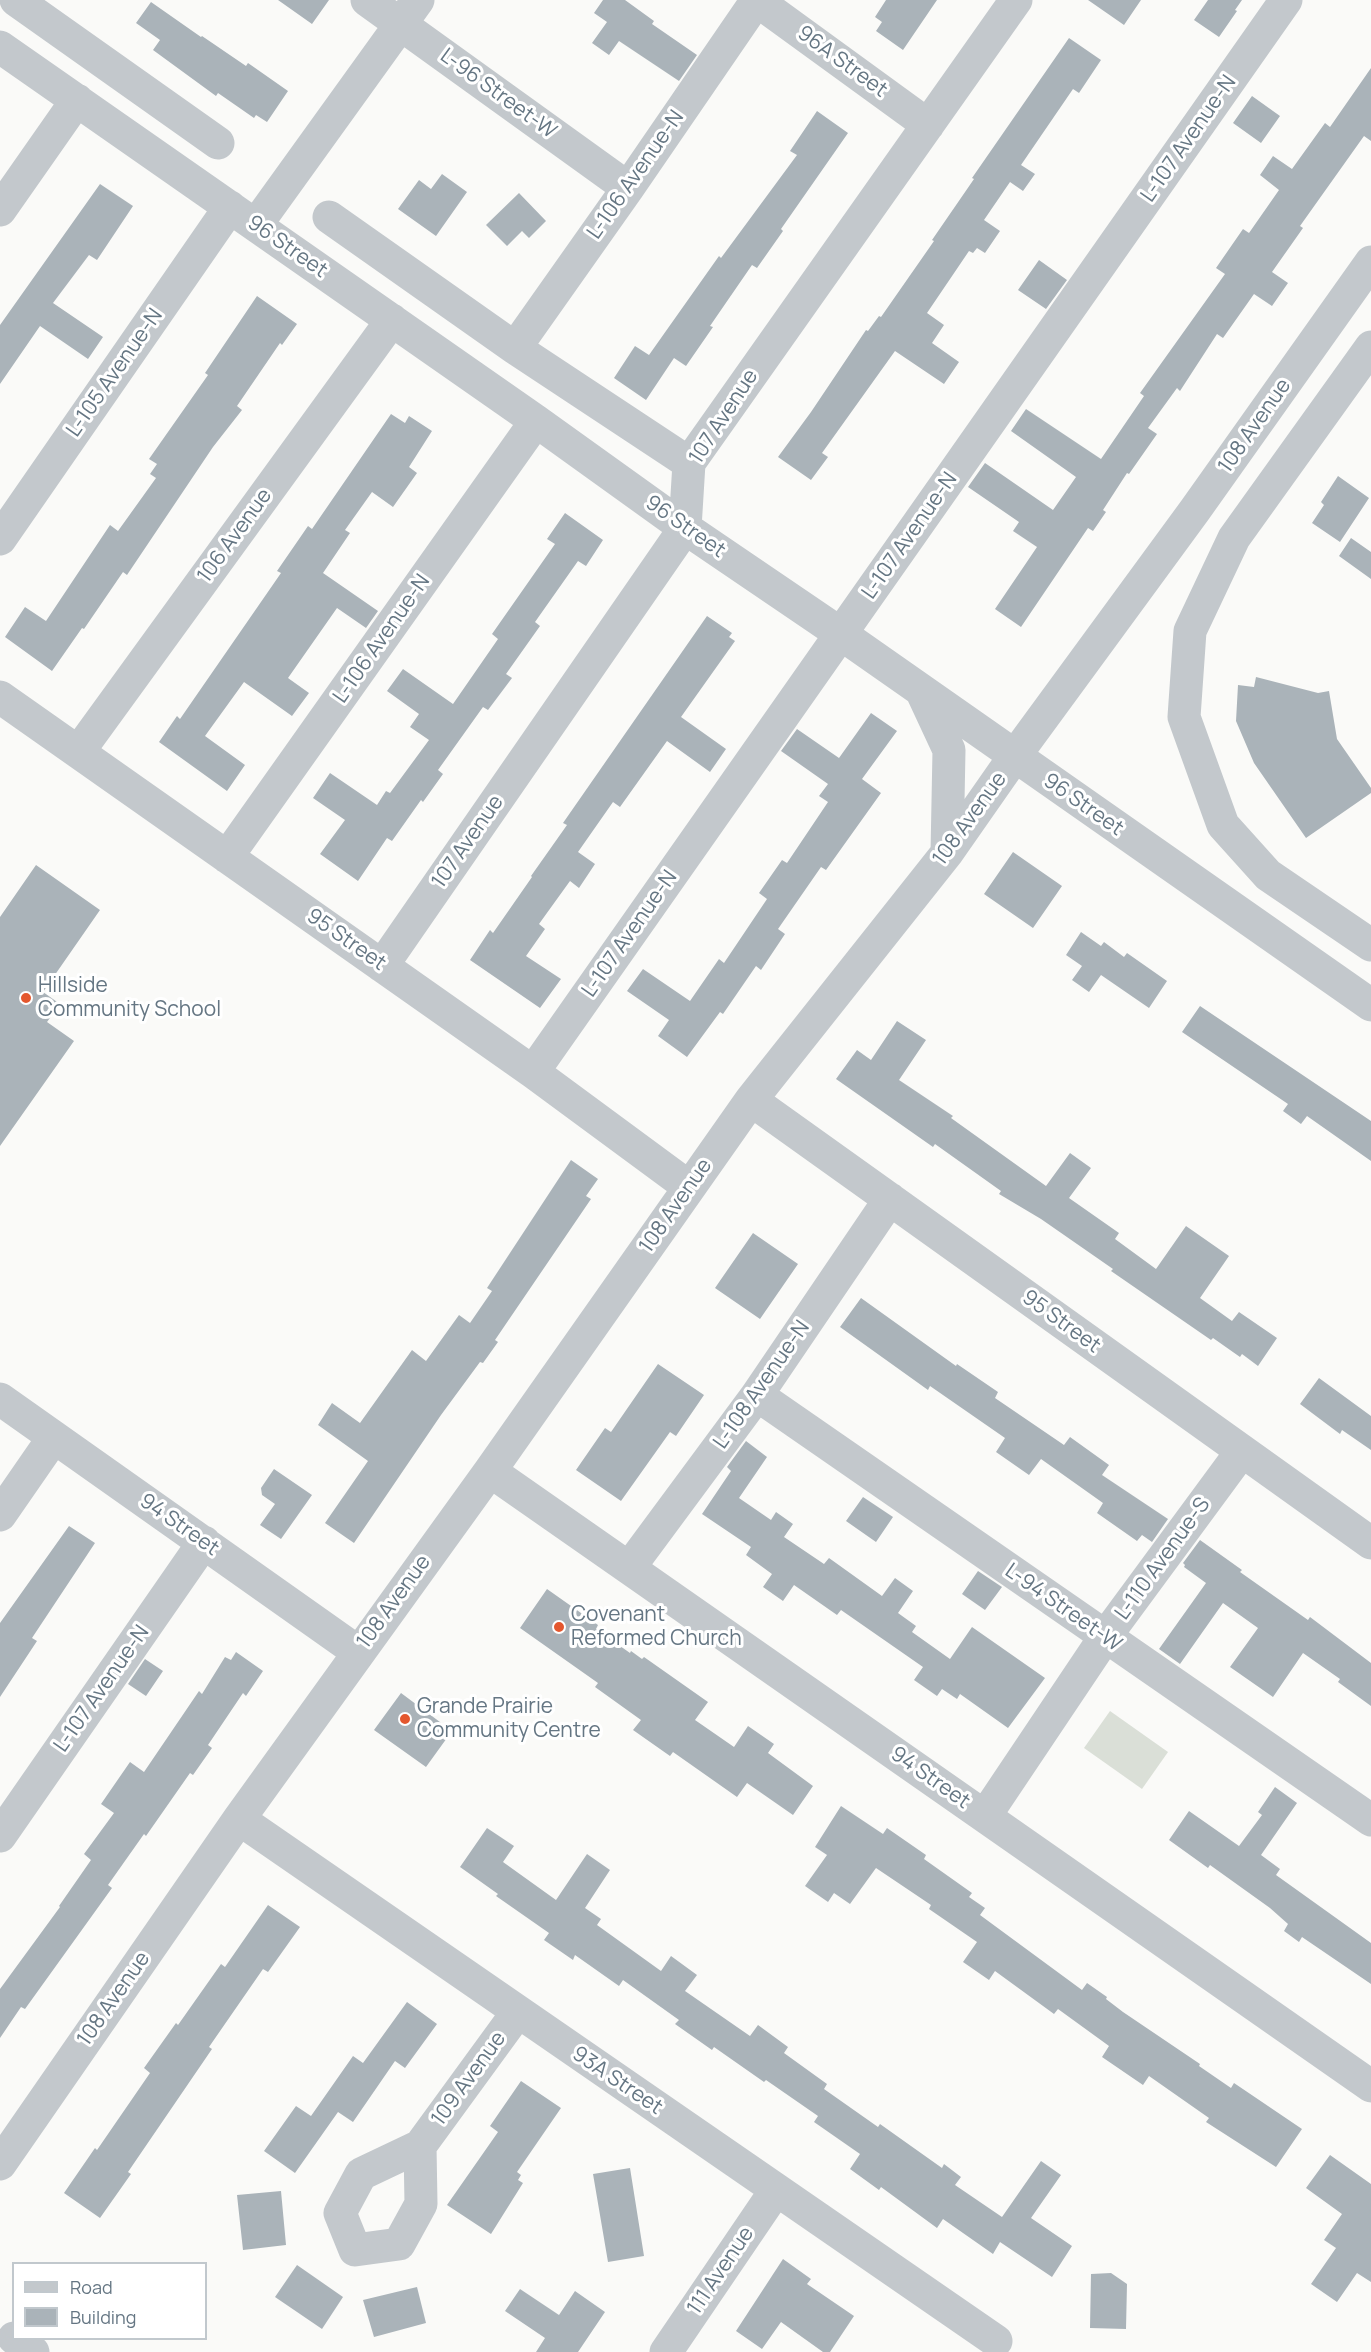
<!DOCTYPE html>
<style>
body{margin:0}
#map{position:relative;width:1371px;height:2352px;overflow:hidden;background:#fafaf8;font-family:Manrope,sans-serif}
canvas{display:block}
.legend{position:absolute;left:12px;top:2262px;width:195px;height:78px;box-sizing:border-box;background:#fff;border:2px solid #c1c8cd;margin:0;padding:8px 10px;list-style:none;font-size:18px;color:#657683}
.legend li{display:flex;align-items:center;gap:12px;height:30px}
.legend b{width:30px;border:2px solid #c1c8cd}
</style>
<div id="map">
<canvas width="1371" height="2352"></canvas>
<ul class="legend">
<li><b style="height:8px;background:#c3c8cc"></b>Road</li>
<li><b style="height:16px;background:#aab3b9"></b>Building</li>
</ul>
</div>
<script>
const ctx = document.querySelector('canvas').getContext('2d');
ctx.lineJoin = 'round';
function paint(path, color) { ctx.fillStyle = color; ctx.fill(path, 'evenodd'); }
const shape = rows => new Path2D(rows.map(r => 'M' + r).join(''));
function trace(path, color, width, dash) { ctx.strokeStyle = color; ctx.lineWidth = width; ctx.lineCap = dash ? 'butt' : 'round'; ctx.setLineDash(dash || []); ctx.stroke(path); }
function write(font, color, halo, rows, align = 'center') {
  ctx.font = font + ' Manrope,sans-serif'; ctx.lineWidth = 6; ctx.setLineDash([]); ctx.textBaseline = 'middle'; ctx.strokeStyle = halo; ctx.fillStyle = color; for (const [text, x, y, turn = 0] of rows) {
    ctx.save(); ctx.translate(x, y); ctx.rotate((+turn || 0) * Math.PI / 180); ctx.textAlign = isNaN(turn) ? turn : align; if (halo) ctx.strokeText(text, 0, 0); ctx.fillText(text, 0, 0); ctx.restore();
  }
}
const green = shape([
 [1110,1711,1168,1752,1142,1789,1084,1748]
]);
const building = shape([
 [278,0,329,0,312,24],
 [603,0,625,0,654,21,652,24,697,55,679,81,619,41,609,55,592,43,607,22,594,13],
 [886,0,937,0,903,50,876,31,882,22,875,17],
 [1088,0,1141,0,1124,25],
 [1208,0,1242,0,1235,10,1237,11,1219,37,1194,20],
 [151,2,201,37,202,36,246,66,248,63,288,91,267,122,256,115,254,118,218,93,216,96,153,50,160,40,136,23],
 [1069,38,1101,60,1079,93,1073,89,1021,165,1035,174,1023,191,1010,182,984,220,1000,231,985,253,977,248,973,253,969,251,927,313,944,325,932,343,959,362,944,384,895,351,822,453,828,457,811,480,778,457,811,412,866,330,868,331,879,316,881,317,934,241,932,240,974,179,972,178],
 [1371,68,1371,141,1364,136,1300,226,1303,228,1272,272,1288,283,1272,306,1254,294,1223,338,1217,334,1180,391,1177,388,1148,428,1157,434,1129,474,1127,473,1103,510,1106,512,1093,531,1088,528,1021,627,995,609,1037,547,1013,531,1019,522,968,487,985,463,1053,510,1076,477,1011,431,1026,409,1101,459,1144,396,1140,393,1225,274,1216,268,1243,229,1249,233,1279,190,1260,175,1273,156,1292,169,1325,123,1330,127],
 [1252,96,1280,116,1261,143,1233,123],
 [817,111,848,133,781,229,783,231,757,268,752,265,710,326,713,327,686,366,674,358,646,400,614,378,635,346,649,355,719,256,721,258,797,155,790,151],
 [442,174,467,192,436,236,398,209,419,180,431,189],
 [100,184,133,206,97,260,89,255,53,303,103,337,88,359,40,326,0,384,0,325],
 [519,193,546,221,529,238,522,231,507,246,486,225],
 [1039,260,1067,280,1046,309,1018,290],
 [257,296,297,324,282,345,280,343,237,406,242,410,213,447,127,575,123,572,84,629,82,628,52,671,5,637,25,607,46,621,110,525,118,531,156,478,150,474,157,464,149,459,208,375,205,373],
 [391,414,405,423,409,416,432,431,409,467,417,473,393,507,372,492,345,530,350,533,323,573,378,611,366,628,337,608,288,678,309,693,292,716,244,682,205,736,245,765,227,791,159,742,177,716,180,719,281,573,277,571,308,526,312,529],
 [1338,476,1369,498,1340,542,1312,523,1324,505,1321,502],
 [565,513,603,540,586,566,578,561,535,622,540,626,506,674,512,678,488,710,483,707,438,770,443,774,423,802,421,800,392,841,387,838,358,881,320,854,345,820,313,798,330,773,377,805,386,791,390,793,429,740,410,727,419,714,387,691,403,669,453,704,498,639,492,634,555,544,547,539],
 [1351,538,1371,552,1371,579,1339,556],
 [707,616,732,633,729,637,735,641,681,717,726,749,710,772,667,741,620,807,613,802,578,852,595,864,579,888,570,881,539,924,545,929,526,956,561,979,540,1008,470,960,490,930,493,933,532,877,531,876,567,825,563,823],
 [1256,677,1318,693,1329,691,1337,739,1371,788,1371,793,1306,838,1254,763,1236,721,1238,685,1254,687],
 [871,713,897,731,862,779,881,793,826,870,821,867,778,929,785,934,761,970,756,966,723,1014,720,1012,687,1057,658,1036,669,1020,627,991,643,969,690,1001,719,959,724,963,767,899,759,893,782,860,787,863,828,802,819,796,828,784,781,751,797,729,839,758],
 [1013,852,1062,886,1033,928,984,894],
 [36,865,100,910,43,992,60,1004,47,1022,74,1041,0,1146,0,917],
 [1081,932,1101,946,1104,942,1124,957,1127,953,1167,981,1149,1008,1101,975,1089,992,1072,980,1082,966,1066,955],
 [1200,1006,1371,1121,1371,1161,1307,1116,1301,1124,1283,1111,1288,1104,1182,1032],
 [897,1021,926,1040,899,1080,953,1116,951,1118,1046,1186,1070,1153,1091,1168,1069,1198,1119,1233,1115,1239,1156,1269,1186,1226,1229,1256,1200,1298,1232,1321,1239,1312,1277,1338,1258,1366,1242,1354,1240,1357,1213,1338,1211,1340,1111,1271,1113,1269,1041,1219,999,1194,1001,1191,935,1144,933,1147,836,1079,857,1050,871,1060],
 [571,1160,598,1179,586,1196,591,1199,495,1340,498,1342,483,1363,480,1362,441,1415,354,1543,325,1523,368,1461,318,1425,332,1403,360,1423,412,1350,426,1361,459,1315,470,1323,492,1291,487,1288],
 [753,1233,798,1264,760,1319,715,1288],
 [861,1298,956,1366,957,1364,998,1392,995,1398,1064,1445,1070,1437,1109,1465,1102,1475,1168,1519,1152,1542,1142,1535,1137,1541,1097,1513,1103,1503,1041,1459,1029,1475,996,1452,1005,1438,930,1386,928,1390,840,1327],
 [658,1364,704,1395,676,1436,670,1432,621,1501,576,1470,605,1428,611,1432],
 [1319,1378,1371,1416,1371,1450,1342,1430,1340,1434,1300,1404],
 [746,1441,767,1457,739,1498,771,1520,776,1512,793,1524,784,1537,824,1564,829,1558,882,1596,895,1578,913,1591,898,1613,916,1626,912,1632,950,1659,972,1627,1045,1678,1008,1728,960,1694,957,1699,942,1689,937,1696,914,1680,923,1667,841,1610,837,1615,794,1585,783,1601,763,1587,772,1574,746,1555,751,1547,702,1514,731,1471,727,1467],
 [274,1469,312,1495,281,1539,260,1525,275,1504,262,1495,261,1488],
 [863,1497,893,1517,876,1542,846,1521],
 [69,1526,95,1543,32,1638,37,1641,0,1697,0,1623],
 [1200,1540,1242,1570,1240,1572,1308,1620,1310,1617,1371,1663,1371,1706,1338,1682,1340,1679,1303,1653,1273,1697,1230,1667,1258,1628,1223,1603,1180,1664,1159,1649,1206,1583,1184,1567,1185,1565,1183,1563],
 [978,1571,1002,1587,985,1610,962,1594],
 [547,1589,598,1625,596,1629,630,1653,631,1651,642,1659,644,1657,708,1702,695,1720,734,1747,748,1726,774,1744,768,1753,813,1786,793,1815,747,1783,737,1797,673,1752,670,1756,633,1730,641,1720,595,1687,598,1683,520,1628],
 [236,1652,263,1671,246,1696,243,1693,208,1745,212,1748,193,1775,190,1773,146,1836,144,1834,108,1885,112,1888,25,2009,21,2007,0,2038,0,1989,60,1907,59,1906,91,1860,84,1854,114,1813,101,1804,130,1762,144,1772,199,1691,202,1694,225,1657,231,1660],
 [145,1659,163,1671,146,1696,128,1684],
 [401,1693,452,1731,426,1767,374,1730],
 [1275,1787,1297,1803,1261,1855,1280,1869,1276,1875,1371,1943,1371,1984,1302,1937,1299,1942,1284,1931,1288,1924,1270,1908,1210,1865,1208,1868,1169,1840,1189,1811,1239,1846,1262,1815,1258,1812],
 [841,1806,883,1834,887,1828,926,1855,924,1859,972,1893,969,1897,985,1908,980,1915,1082,1990,1087,1983,1107,1997,1106,1999,1123,2012,1200,2064,1199,2066,1231,2088,1234,2083,1302,2129,1276,2167,1206,2122,1209,2118,1149,2076,1143,2085,1102,2057,1109,2046,1058,2009,1054,2014,995,1971,989,1980,963,1962,977,1942,929,1909,931,1905,876,1868,850,1904,834,1893,828,1902,805,1886,827,1855,815,1847],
 [487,1828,514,1846,503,1862,556,1900,587,1854,610,1870,585,1908,601,1919,597,1925,661,1971,671,1956,697,1975,685,1991,750,2036,758,2025,788,2047,784,2053,827,2084,824,2089,878,2127,880,2124,942,2168,944,2164,961,2177,955,2185,1002,2217,1041,2161,1061,2175,1031,2218,1072,2246,1052,2277,1000,2242,993,2254,943,2219,937,2228,881,2187,879,2190,850,2169,860,2154,814,2122,818,2116,766,2080,764,2082,714,2047,712,2050,675,2024,679,2020,623,1980,619,1986,575,1955,573,1960,544,1940,549,1933,496,1896,498,1894,460,1867],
 [268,1905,300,1927,268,1972,263,1969,209,2047,212,2049,128,2172,131,2174,100,2218,64,2193,95,2148,97,2150,150,2073,144,2068,176,2023,178,2025,221,1964,225,1967],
 [407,2002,437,2024,405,2068,395,2061,353,2122,338,2112,295,2173,264,2151,296,2106,311,2116,353,2056,363,2063],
 [521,2081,561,2108,517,2172,521,2175,518,2180,523,2183,491,2234,447,2205,498,2132,490,2126],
 [1330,2155,1371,2184,1371,2282,1357,2273,1337,2302,1311,2284,1336,2248,1324,2240,1342,2214,1306,2188],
 [630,2168,644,2256,608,2262,593,2174],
 [281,2191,286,2245,243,2250,237,2195],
 [783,2259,811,2279,807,2284,854,2316,830,2352,823,2352,781,2322,762,2349,736,2331],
 [297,2265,343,2297,322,2329,275,2297],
 [1111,2273,1127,2284,1126,2329,1090,2328,1091,2274],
 [417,2287,426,2323,374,2337,363,2300],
 [520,2289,559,2315,575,2291,605,2312,578,2352,536,2352,545,2338,505,2311]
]);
const minor = shape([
 [16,0,218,143],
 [367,0,628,188],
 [756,0,928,125],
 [0,47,536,421,685,528,841,634,1371,1005],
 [0,210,77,100],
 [329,217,515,348,689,463],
 [256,225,418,0],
 [1371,347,1234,538,1190,631,1184,717,1223,825,1268,875,1371,945],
 [515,348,628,188,757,0],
 [0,539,230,207],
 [922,692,949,750,947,853],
 [0,697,533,1072,689,1187],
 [79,751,392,320],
 [227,857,536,421],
 [382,966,685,528,689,463,1016,0],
 [533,1072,1286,0],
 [751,1100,1371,1543],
 [757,1395,1371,1820],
 [0,1399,358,1652],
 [490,1471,1371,2086],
 [0,1515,54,1437],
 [629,1568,757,1395,890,1199],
 [985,1816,1105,1637,1242,1451],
 [239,1819,996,2341],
 [0,1836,204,1542],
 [420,2146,421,2204,399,2244,355,2250,340,2213,361,2174,420,2146,517,2013],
 [0,2164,239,1819,490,1471,751,1100,947,853,1014,757,1195,510,1371,262],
 [14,2338,33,2352],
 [666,2352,776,2190]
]);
const markers = [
 [26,998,6,"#e4572e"],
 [559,1627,6,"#e4572e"],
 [405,1719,6,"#e4572e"]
];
const streetNames = [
 ["96A Street",842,62,36],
 ["L-96 Street-W",498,94,36],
 ["L-107 Avenue-N",1189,139,-55],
 ["L-106 Avenue-N",636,175,-55],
 ["96 Street",287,247,35],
 ["L-105 Avenue-N",115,373,-55],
 ["107 Avenue",724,417,-57],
 ["108 Avenue",1255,426,-55],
 ["96 Street",685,527,35],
 ["106 Avenue",235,536,-54],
 ["L-107 Avenue-N",910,536,-55],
 ["L-106 Avenue-N",382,639,-55],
 ["96 Street",1083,805,35],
 ["108 Avenue",970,819,-54],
 ["107 Avenue",468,842,-55],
 ["L-107 Avenue-N",630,934,-55],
 ["95 Street",346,940,35],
 ["108 Avenue",676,1206,-55],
 ["95 Street",1061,1322,36],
 ["L-108 Avenue-N",762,1385,-55],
 ["94 Street",179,1525,35],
 ["L-110 Avenue-S",1163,1559,-54],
 ["108 Avenue",394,1602,-54],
 ["L-94 Street-W",1063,1608,35],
 ["L-107 Avenue-N",102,1689,-55],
 ["94 Street",930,1778,35],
 ["108 Avenue",114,1999,-55],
 ["109 Avenue",469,2079,-54],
 ["93A Street",617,2081,34],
 ["111 Avenue",721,2271,-56]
];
const poiNames = [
 ["Hillside",38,986],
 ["Community School",38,1010],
 ["Covenant",571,1615],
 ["Reformed Church",571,1639],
 ["Grande Prairie",417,1707],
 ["Community Centre",417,1731]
];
paint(green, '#dadfd7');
paint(building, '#aab3b9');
trace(minor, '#c3c8cc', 33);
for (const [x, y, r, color] of markers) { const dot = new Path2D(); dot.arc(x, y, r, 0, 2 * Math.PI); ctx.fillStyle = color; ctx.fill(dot); trace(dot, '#fff', 2); }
write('21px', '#657683', '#fff', streetNames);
write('21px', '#657683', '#fff', poiNames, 'left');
</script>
